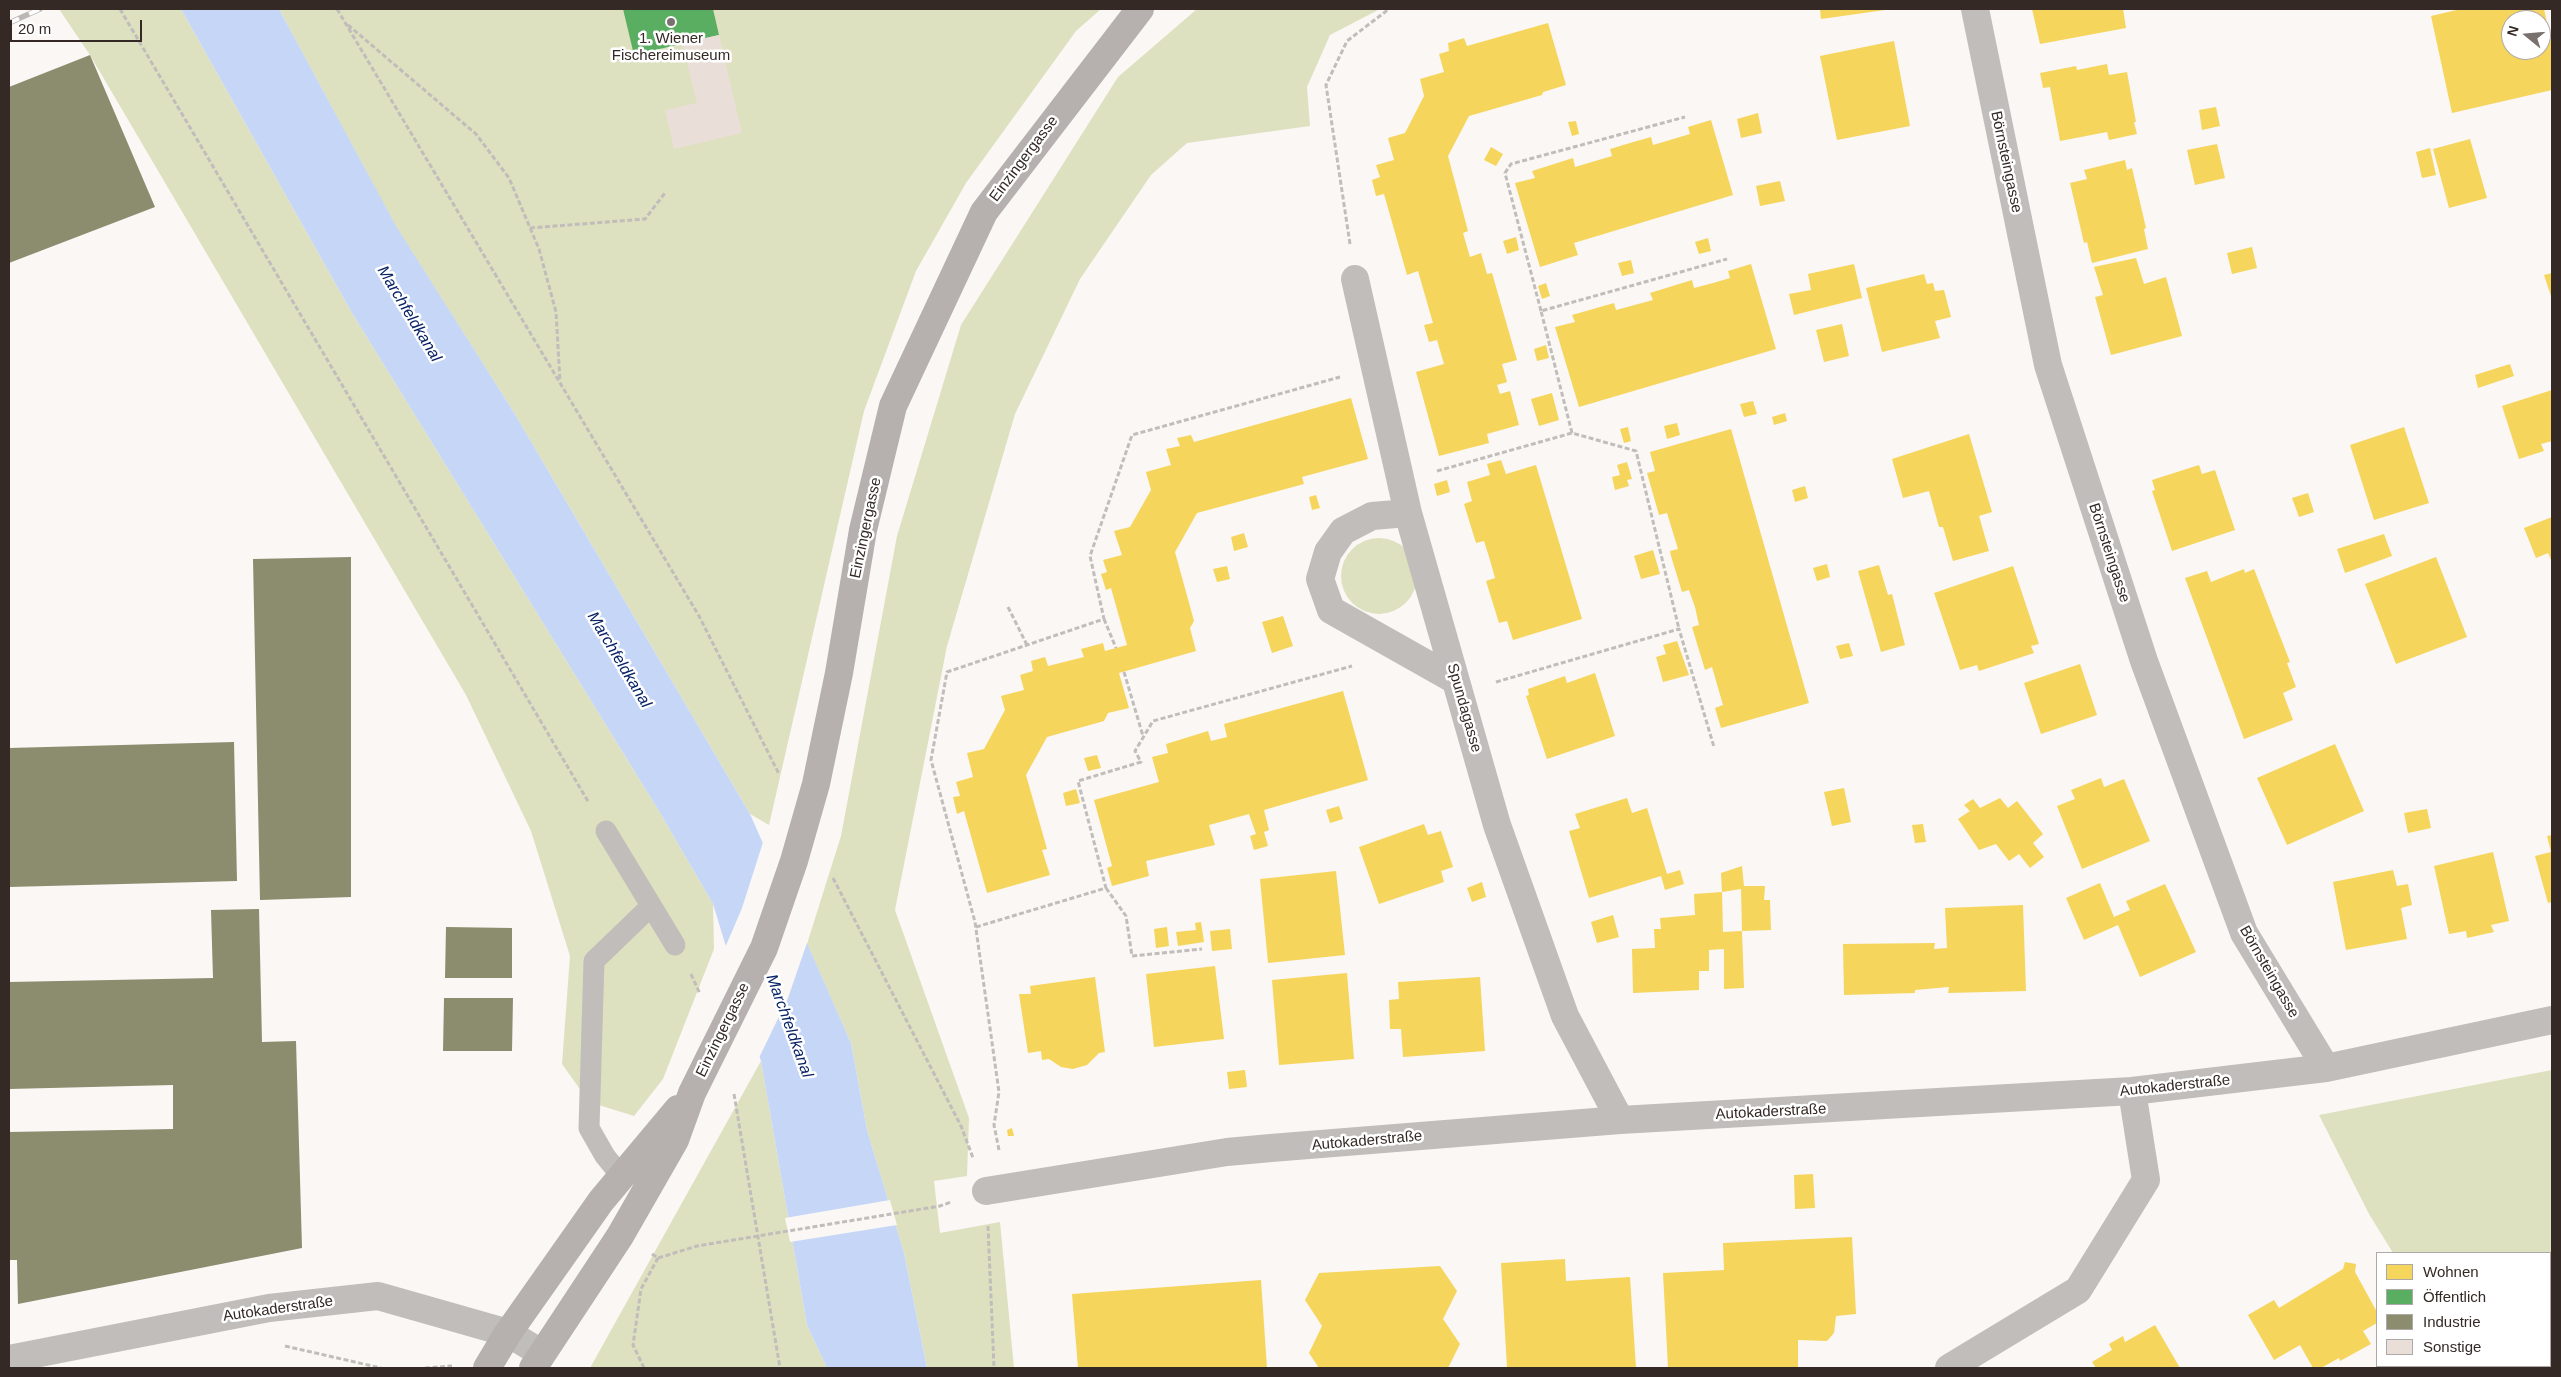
<!DOCTYPE html>
<meta charset="utf-8">
<style>
body{margin:0}
#map{position:relative;width:2561px;height:1377px;overflow:hidden;background:#faf7f5;font-family:Arial,sans-serif}
canvas{display:block}
.frame{position:absolute;inset:0;border:10px solid #342924;pointer-events:none}
.legend{position:absolute;left:2376px;top:1252px;width:175px;height:115px;box-sizing:border-box;background:#fff;border:1px solid #aea9a7;margin:0;padding:6px 9px;list-style:none;font-size:15px;color:#342924}
.legend li{display:flex;align-items:center;gap:10px;height:25px}
.legend b{width:25px;border:1px solid #aea9a7}
.north{position:absolute;left:2501px;top:10px;width:50px;height:50px;box-sizing:border-box;background:#fff;border:1px solid #aea9a7;border-radius:50%;rotate:287deg;font-size:14px;font-weight:700;line-height:20px;text-align:center;color:#342924}
.north::after{content:'';display:block;margin:auto;width:18px;height:22px;background:#79716d;clip-path:polygon(50% 0,100% 100%,50% 72%,0 100%)}
.scale{position:absolute;left:10px;top:20px;width:132px;height:22px;box-sizing:border-box;border:2px solid #342924;border-top:0;padding-left:6px;font-size:15px;line-height:18px;white-space:nowrap;color:#342924;-webkit-text-stroke:4px #fff;paint-order:stroke}
</style>
<div id="map">
<canvas width="2561" height="1377"></canvas>
<div class="frame"></div>
<ul class="legend">
<li><b style="height:14px;background:#f6d55c"></b>Wohnen</li>
<li><b style="height:14px;background:#5aae61"></b>Öffentlich</li>
<li><b style="height:14px;background:#8c8c6e"></b>Industrie</li>
<li><b style="height:14px;background:#eaded8"></b>Sonstige</li>
</ul>
<div class="north">N</div>
<div class="scale">20 m</div>
</div>
<script>
const ctx = document.querySelector('canvas').getContext('2d');
ctx.lineJoin = 'round';
function paint(path, color) { ctx.fillStyle = color; ctx.fill(path, 'evenodd'); }
const shape = rows => new Path2D(rows.map(r => 'M' + r).join(''));
function trace(path, color, width, dash) { ctx.strokeStyle = color; ctx.lineWidth = width; ctx.lineCap = dash ? 'butt' : 'round'; ctx.setLineDash(dash || []); ctx.stroke(path); }
function write(font, color, halo, rows, align = 'center') {
  ctx.font = font + ' Arial,sans-serif'; ctx.lineWidth = 5; ctx.setLineDash([]); ctx.textBaseline = 'middle'; ctx.strokeStyle = halo; ctx.fillStyle = color; for (const [text, x, y, turn = 0] of rows) {
    ctx.save(); ctx.translate(x, y); ctx.rotate((+turn || 0) * Math.PI / 180); ctx.textAlign = isNaN(turn) ? turn : align; if (halo) ctx.strokeText(text, 0, 0); ctx.fillText(text, 0, 0); ctx.restore();
  }
}
const green = shape([
 [59,9,181,9,352,313,659,811,713,904,714,949,663,1079,634,1116,589,1102,562,1064,570,956,531,831,466,695,90,55],
 [279,9,1101,9,1076,31,966,183,916,271,864,411,769,825,750,814,513,411,396,227],
 [1197,9,1380,9,1330,35,1307,87,1310,126,1187,143,1151,175,1080,279,1015,414,947,646,895,910,969,1118,967,1176,934,1181,940,1233,1000,1222,1014,1368,927,1368,904,1253,867,1130,851,1043,807,944,841,836,897,536,961,325,1118,77],
 '1341 576a38 38 0 1 1 76 0a38 38 0 1 1-76 0Z',
 [761,1061,807,1325,827,1368,590,1368],
 [2552,1070,2552,1368,2423,1368,2424,1366,2550,1366,2550,1253,2393,1253,2369,1214,2319,1115]
]);
const water = shape([
 [181,9,279,9,396,226,513,411,750,814,851,1043,867,1130,904,1253,927,1368,827,1368,807,1325,761,1061,713,904,659,811,352,313]
]);
const pier = shape([
 [764,839,808,940,788,998,758,1060,724,950,742,908],
 [890,1200,897,1225,790,1242,785,1218]
]);
const homes = shape([
 [1820,9,1885,9,1885,10,1821,19],
 [2032,9,2123,9,2126,28,2040,44],
 [2461,9,2544,9,2552,46,2552,90,2452,113,2431,16],
 [2511,20,2541,20,2541,50,2511,50],
 [1548,23,1566,85,1543,92,1542,95,1469,116,1448,156,1468,231,1463,233,1470,257,1481,253,1487,274,1492,273,1517,360,1502,364,1507,382,1497,385,1500,394,1510,391,1519,425,1487,434,1489,443,1439,456,1416,372,1444,364,1437,340,1429,342,1424,325,1433,323,1418,271,1407,275,1384,194,1376,196,1372,180,1380,177,1376,165,1394,160,1388,138,1405,133,1424,96,1420,79,1444,72,1439,54,1449,51,1448,43,1464,38,1467,46],
 [1894,41,1910,126,1837,140,1820,56],
 [2107,64,2109,75,2127,72,2136,122,2134,122,2137,134,2109,140,2107,132,2060,141,2050,87,2043,88,2040,73,2076,66,2077,70],
 [2216,107,2220,126,2202,130,2199,110],
 [1758,113,1762,133,1741,138,1737,119],
 [1711,120,1733,195,1574,243,1578,255,1540,267,1515,183,1535,178,1532,171,1573,158,1575,167,1612,156,1610,149,1630,143,1651,137,1653,145,1690,134,1688,127],
 [1576,121,1579,134,1572,136,1568,122],
 [2470,139,2487,198,2449,208,2433,149],
 [2217,144,2225,178,2195,185,2187,150],
 [1491,147,1503,154,1496,166,1484,160],
 [2430,148,2436,175,2422,178,2416,152],
 [2125,160,2127,170,2132,168,2146,228,2144,229,2148,249,2092,263,2087,242,2084,243,2070,183,2087,179,2084,170],
 [1780,181,1785,201,1760,206,1756,186],
 [1516,237,1519,250,1507,254,1503,241],
 [1708,238,1711,251,1699,254,1695,242],
 [2252,247,2257,268,2232,274,2227,253],
 [2136,258,2144,284,2166,277,2182,336,2111,355,2095,297,2103,295,2094,267],
 [1631,260,1634,273,1622,276,1618,263],
 [1751,264,1776,349,1579,407,1555,327,1575,322,1572,315,1614,303,1616,310,1653,300,1650,293,1692,280,1694,288,1713,283,1730,278,1728,271],
 [1854,264,1862,298,1794,315,1789,294,1811,290,1808,274],
 [2552,273,2552,299,2544,275],
 [1924,274,1927,284,1933,283,1935,291,1944,290,1951,317,1935,321,1940,338,1882,352,1866,288],
 [1546,283,1550,296,1542,299,1538,286],
 [1842,324,1849,356,1824,362,1816,330],
 [1546,345,1549,358,1537,361,1534,349],
 [2510,364,2514,376,2478,388,2475,375],
 [2552,390,2552,441,2541,444,2544,451,2519,459,2502,406],
 [1552,393,1559,420,1539,426,1531,399],
 [1351,398,1368,459,1302,477,1304,484,1197,513,1175,552,1194,621,1190,628,1196,651,1119,673,1129,708,1108,713,1104,721,1047,737,1026,775,1047,849,1042,850,1050,875,987,893,964,811,957,814,953,797,960,796,956,782,973,777,967,753,984,749,1005,710,1001,696,1024,690,1020,675,1033,671,1031,661,1045,657,1048,666,1084,657,1081,649,1103,643,1105,651,1127,645,1111,588,1106,590,1101,574,1107,572,1103,560,1122,555,1114,531,1130,527,1151,490,1146,472,1171,465,1166,449,1180,446,1177,438,1191,435,1194,442],
 [1753,401,1757,414,1744,417,1740,404],
 [1785,413,1787,421,1774,425,1772,417],
 [1677,423,1680,435,1667,439,1664,426],
 [1628,427,1631,441,1624,443,1620,429],
 [2404,427,2429,503,2374,520,2350,445],
 [1731,429,1809,703,1721,728,1715,708,1723,705,1712,667,1705,670,1692,627,1699,625,1695,607,1689,590,1682,592,1671,556,1670,551,1678,549,1667,513,1659,515,1647,473,1655,471,1650,452],
 [1969,434,1992,512,1979,516,1989,551,1953,561,1943,527,1939,527,1929,491,1903,498,1892,459],
 [1501,460,1506,474,1536,465,1582,619,1513,640,1507,621,1499,623,1486,581,1495,578,1490,560,1484,541,1476,543,1464,504,1472,501,1467,482,1490,475,1487,464],
 [1627,462,1632,479,1627,480,1629,486,1615,490,1612,477,1620,475,1617,465],
 [2199,465,2202,474,2215,470,2235,530,2172,551,2152,491,2155,490,2152,480],
 [1447,480,1450,492,1437,496,1434,484],
 [1805,486,1808,498,1795,502,1792,490],
 [2308,493,2314,512,2299,517,2292,498],
 [1316,495,1320,508,1312,510,1309,497],
 [2552,517,2552,562,2548,553,2536,558,2524,528],
 [1244,533,1248,547,1234,551,1231,537],
 [2384,534,2392,556,2345,573,2337,549],
 [1653,550,1660,574,1641,579,1634,556],
 [2436,557,2467,637,2396,664,2365,584],
 [1827,564,1830,577,1817,581,1813,568],
 [1879,565,1888,595,1892,594,1905,645,1881,652,1858,571],
 [1227,566,1230,579,1217,582,1213,569],
 [2013,566,2039,644,2031,646,2034,653,1979,671,1977,665,1960,670,1934,593],
 [2244,569,2245,573,2254,569,2290,662,2287,663,2296,687,2283,693,2293,720,2244,739,2185,578,2207,571,2211,582],
 [1283,616,1293,646,1272,653,1262,622],
 [1677,641,1689,675,1663,682,1656,657,1666,654,1663,645],
 [1849,643,1853,656,1840,659,1836,646],
 [2080,664,2097,715,2041,734,2024,683],
 [1595,673,1615,736,1547,759,1526,696,1529,695,1528,689,1565,676,1567,683],
 [1343,691,1368,780,1264,810,1269,830,1264,832,1268,846,1254,850,1250,836,1256,834,1249,814,1209,825,1215,845,1146,861,1149,876,1112,886,1107,868,1112,866,1094,800,1159,782,1152,757,1168,753,1166,744,1208,731,1211,741,1227,737,1224,724],
 [2335,744,2364,811,2287,845,2257,778],
 [1097,755,1101,768,1088,771,1084,758],
 [2101,778,2104,787,2124,779,2150,841,2082,869,2057,806,2075,799,2071,790],
 [1844,788,1851,822,1832,826,1824,792],
 [1076,789,1080,803,1066,806,1063,793],
 [1627,798,1632,813,1647,808,1667,874,1680,870,1684,884,1665,890,1661,876,1589,898,1569,831,1580,828,1575,814],
 [2000,798,2008,808,2017,801,2043,834,2033,843,2044,857,2030,868,2019,854,2009,861,1996,844,1979,850,1958,819,1970,811,1964,805,1973,799,1980,808],
 [1339,806,1343,819,1330,823,1326,810],
 [2427,809,2431,828,2408,833,2404,813],
 [1424,824,1428,835,1441,831,1453,867,1441,871,1444,882,1379,904,1359,847],
 [1923,824,1926,842,1915,843,1912,825],
 [2552,835,2552,902,2548,903,2535,856,2551,852,2547,836],
 [2493,852,2509,921,2491,925,2494,932,2467,938,2466,931,2449,934,2434,866],
 [1742,866,1744,886,1765,886,1764,900,1770,900,1771,930,1742,931,1744,988,1724,989,1724,949,1709,950,1709,971,1699,971,1699,990,1633,993,1632,949,1655,948,1654,929,1661,929,1660,918,1695,915,1694,894,1722,892,1723,932,1742,931,1741,889,1722,892,1721,873],
 [2393,870,2397,886,2408,884,2412,905,2401,908,2407,939,2346,950,2333,882],
 [1336,871,1345,955,1268,963,1260,879],
 [1482,882,1486,897,1472,902,1467,888],
 [2100,883,2114,917,2130,910,2126,901,2165,884,2196,952,2140,977,2118,925,2084,940,2066,898],
 [2023,905,2026,991,1948,993,1949,987,1915,990,1915,993,1844,995,1843,944,1935,943,1934,949,1947,948,1945,908],
 [1613,915,1619,937,1597,943,1591,922],
 [1201,922,1204,942,1178,946,1176,932,1196,930,1195,923],
 [1167,927,1169,946,1156,948,1154,929],
 [1230,929,1232,949,1212,951,1210,931],
 [1215,966,1224,1039,1154,1047,1146,974],
 [1347,973,1354,1059,1279,1065,1272,980],
 [1095,977,1105,1052,1099,1053,1087,1065,1073,1069,1061,1067,1049,1059,1042,1060,1041,1051,1028,1053,1019,994,1031,994,1030,986],
 [1480,977,1485,1051,1403,1057,1401,1029,1390,1029,1389,1000,1399,999,1398,982],
 [1245,1070,1247,1087,1229,1089,1227,1072],
 [1012,1128,1014,1136,1008,1136,1007,1130],
 [1813,1174,1815,1208,1795,1209,1794,1175],
 [1852,1237,1856,1314,1836,1316,1834,1333,1827,1341,1798,1340,1798,1368,1668,1368,1663,1273,1724,1270,1723,1243],
 [1565,1259,1566,1281,1630,1277,1636,1368,1507,1368,1501,1263],
 [2345,1262,2356,1264,2355,1272,2377,1312,2377,1323,2363,1331,2371,1344,2340,1361,2339,1358,2321,1368,2313,1368,2300,1345,2274,1360,2248,1315,2274,1300,2279,1308,2343,1269],
 [1440,1266,1457,1291,1443,1319,1460,1344,1448,1368,1319,1368,1309,1353,1322,1326,1305,1300,1319,1273],
 [1261,1280,1267,1368,1078,1368,1072,1294],
 [2155,1325,2180,1368,2096,1368,2092,1362,2112,1350,2109,1344,2123,1336,2125,1342]
]);
const public = shape([
 [623,9,713,9,719,35,634,55]
]);
const industry = shape([
 [90,55,155,207,9,263,9,87],
 [351,557,351,897,260,900,253,559],
 [234,742,237,881,9,887,9,748],
 [259,909,262,1042,296,1041,302,1248,18,1304,17,1260,9,1260,9,1132,173,1129,173,1085,9,1089,9,982,213,978,211,910],
 [446,927,512,928,512,978,445,978],
 [444,998,513,998,512,1051,443,1051]
]);
const building = shape([
 [719,35,742,133,674,149,665,110,697,103,682,43]
]);
const path = shape([
 [120,9,589,803],
 [337,9,699,616,779,774],
 [348,25,476,134,509,178,539,249,556,312,560,381],
 [530,228,645,219,665,193],
 [1350,244,1326,85,1347,41,1389,9],
 [1541,311,1505,173,1511,164,1685,117],
 [1572,433,1541,311,1727,259],
 [1437,471,1572,433,1636,451,1679,629],
 [1008,607,1027,645],
 [1104,619,1116,648],
 [1124,672,1143,736],
 [1496,682,1679,629,1714,747],
 [833,878,961,1126,973,1158],
 [1106,888,1126,916,1132,956,1202,949],
 [976,927,1106,888,1078,781,1141,762,1135,751,1153,721,1352,666],
 [691,974,700,994],
 [734,1094,780,1368],
 [999,1150,994,1125,999,1092,975,922,931,760,947,672,1104,619,1090,556,1132,435,1340,377],
 [988,1226,994,1368],
 [652,1254,658,1258,697,1246,940,1206,951,1202],
 [2550,1258,2552,1252],
 [285,1346,381,1368],
 [425,1368,452,1366],
 [644,1368,633,1345,641,1289,658,1258],
 [2478,1368,2481,1366]
]);
const service = shape([
 [606,831,675,945],
 [622,1177,605,1156,589,1128,594,961,650,907]
]);
const minor = shape([
 [1975,9,2048,365,2144,661,2244,933,2326,1068],
 [1355,279,1408,513,1497,825,1565,1016,1620,1120],
 [1408,513,1372,516,1343,531,1328,552,1320,579,1331,610,1455,680],
 [986,1191,1227,1152,1271,1148,1620,1120,2132,1091,2326,1068,2552,1020],
 [9,1359,269,1308,378,1296,508,1333,541,1353],
 [1949,1368,2078,1290,2146,1180,2132,1091]
]);
const secondary = shape([
 [487,1368,508,1333,601,1201,678,1109],
 [533,1368,620,1236,675,1140,692,1093,764,948,794,861,816,784,839,673,863,530,893,406,984,212,1140,9]
]);
const rail = shape([
 [9,23,40,9]
]);
const markers = [
 [671,22,5,"#79716d"]
];
const poiNames = [
 ["1. Wiener",671,39],
 ["Fischereimuseum",671,56]
];
const streetNames = [
 ["Einzingergasse",1024,159,-53],
 ["Börnsteingasse",2006,162,78],
 ["Einzingergasse",866,528,-78],
 ["Börnsteingasse",2109,553,72],
 ["Spundagasse",1464,708,74],
 ["Börnsteingasse",2269,972,60],
 ["Einzingergasse",723,1030,-64],
 ["Autokaderstraße",2175,1086,-6],
 ["Autokaderstraße",1771,1112,-3],
 ["Autokaderstraße",1367,1141,-5],
 ["Autokaderstraße",278,1309,-8]
];
const waterNames = [
 ["Marchfeldkanal",409,314,59],
 ["Marchfeldkanal",619,660,59],
 ["Marchfeldkanal",789,1026,70]
];
paint(green, '#dde1bf');
paint(water, '#c6d6f7');
paint(pier, '#faf7f5');
paint(homes, '#f6d55c');
paint(public, '#5aae61');
paint(industry, '#8c8c6e');
paint(building, '#eaded8');
trace(path, '#c1bdbb', 3, [5, 2.5]);
trace(service, '#c1bdba', 21);
trace(minor, '#c1bdba', 28);
trace(secondary, '#b6b1ae', 28);
trace(rail, '#bab7b5', 5.5);
trace(rail, '#fff', 4, [11]);
for (const [x, y, r, color] of markers) { const dot = new Path2D(); dot.arc(x, y, r, 0, 2 * Math.PI); ctx.fillStyle = color; ctx.fill(dot); trace(dot, '#fff', 2); }
write('15px', '#342924', '#fff', poiNames);
write('15px', '#342924', '#fff', streetNames);
write('italic 16px', '#072265', '#fff', waterNames);
</script>
